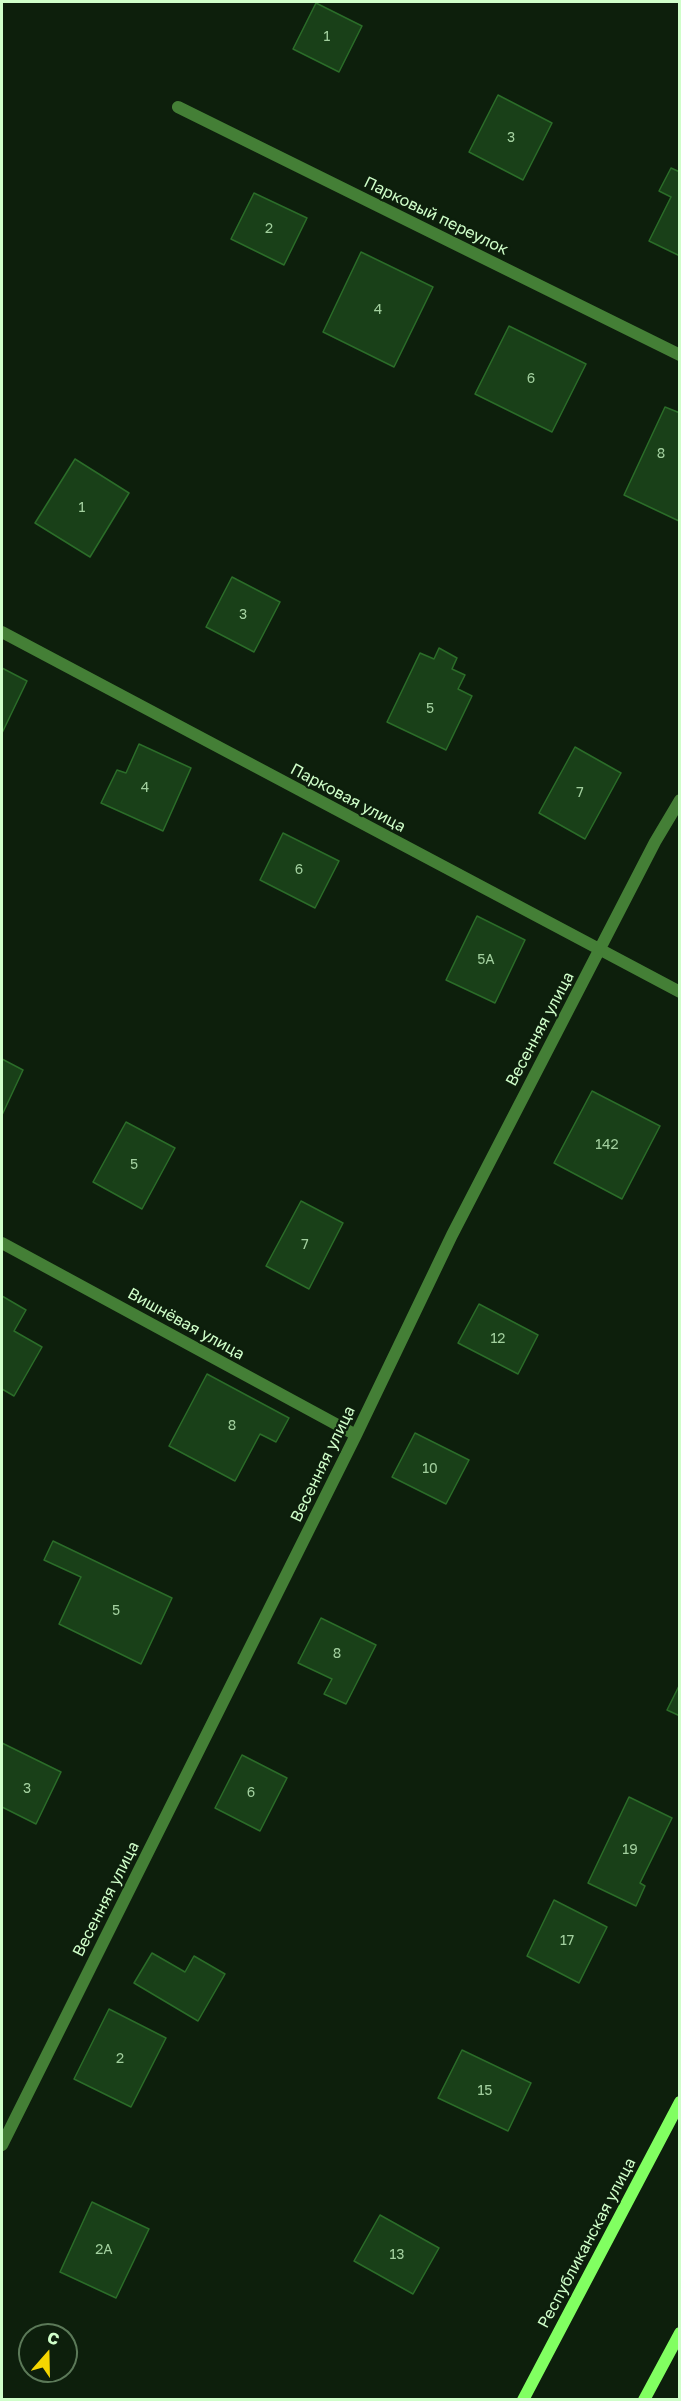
<!DOCTYPE html>
<meta charset="utf-8">
<style>
body{margin:0}
#map{position:relative;width:681px;height:2401px;overflow:hidden;background:#0d1f0c;font-family:"Golos Text",sans-serif}
canvas{display:block}
.frame{position:absolute;inset:0;border:3px solid #d0ffca;pointer-events:none}
.north{position:absolute;left:18px;top:2323px;width:60px;height:60px;box-sizing:border-box;background:#0d1f0c;border:2px solid #5b7958;border-radius:50%;rotate:20deg;font-size:16px;font-weight:700;line-height:24px;text-align:center;color:#d0ffca}
.north::after{content:'';display:block;margin:auto;width:21px;height:27px;background:#f5d600;clip-path:polygon(50% 0,100% 100%,50% 72%,0 100%)}
</style>
<div id="map">
<canvas width="681" height="2401"></canvas>
<div class="frame"></div>
<div class="north">С</div>
</div>
<script>
const ctx = document.querySelector('canvas').getContext('2d');
ctx.lineJoin = 'round';
function paint(path, color) { ctx.fillStyle = color; ctx.fill(path, 'evenodd'); }
const shape = rows => new Path2D(rows.map(r => 'M' + r).join(''));
function trace(path, color, width, dash) { ctx.strokeStyle = color; ctx.lineWidth = width; ctx.lineCap = dash ? 'butt' : 'round'; ctx.setLineDash(dash || []); ctx.stroke(path); }
function write(font, color, halo, rows, align = 'center') {
  ctx.font = font + ' "Golos Text",sans-serif'; ctx.lineWidth = 4.5; ctx.setLineDash([]); ctx.textBaseline = 'middle'; ctx.strokeStyle = halo; ctx.fillStyle = color; for (const [text, x, y, turn = 0] of rows) {
    ctx.save(); ctx.translate(x, y); ctx.rotate((+turn || 0) * Math.PI / 180); ctx.textAlign = isNaN(turn) ? turn : align; if (halo) ctx.strokeText(text, 0, 0); ctx.fillText(text, 0, 0); ctx.restore();
  }
}
const building = shape([
 [316,3,362,26,339,72,293,49,316,3],
 [498,95,552,123,523,180,469,152,498,95],
 [671,168,680,172,680,256,649,241,671,197,659,191,671,168],
 [254,193,307,218,284,265,231,239,254,193],
 [361,252,433,287,394,367,323,332,361,252],
 [509,326,586,364,552,432,475,394,509,326],
 [665,407,680,413,679,521,624,495,665,407],
 [75,459,129,493,90,557,35,523,75,459],
 [232,577,280,602,254,652,206,627,232,577],
 [439,648,457,658,452,669,465,675,458,689,472,696,446,750,387,722,420,653,434,659,439,648],
 [2,668,27,681,2,733,2,668],
 [139,744,191,768,163,831,101,803,117,770,126,773,139,744],
 [575,747,621,773,585,839,539,813,575,747],
 [283,833,339,861,315,908,260,880,283,833],
 [477,916,525,940,495,1003,446,980,477,916],
 [2,1059,23,1070,2,1115,2,1059],
 [592,1091,660,1126,622,1199,554,1163,592,1091],
 [126,1122,175,1148,142,1209,93,1182,126,1122],
 [301,1201,343,1223,309,1289,266,1266,301,1201],
 [2,1296,26,1310,14,1331,42,1347,14,1396,2,1389,2,1296],
 [479,1304,538,1335,518,1374,458,1343,479,1304],
 [207,1374,289,1418,276,1442,260,1434,235,1481,169,1446,207,1374],
 [415,1433,469,1460,446,1504,392,1477,415,1433],
 [53,1541,172,1598,141,1664,59,1624,81,1577,44,1560,53,1541],
 [321,1618,376,1645,346,1704,324,1694,332,1679,298,1663,321,1618],
 [680,1684,680,1716,667,1710,680,1684],
 [2,1743,61,1772,36,1824,2,1807,2,1743],
 [242,1755,287,1778,260,1831,215,1808,242,1755],
 [629,1797,672,1818,640,1883,645,1886,636,1906,588,1883,629,1797],
 [554,1900,607,1927,579,1983,527,1956,554,1900],
 [152,1953,185,1972,194,1956,225,1974,198,2021,134,1983,152,1953],
 [109,2009,166,2038,131,2107,74,2079,109,2009],
 [462,2050,531,2083,508,2131,438,2098,462,2050],
 [92,2202,149,2229,116,2298,60,2272,92,2202],
 [380,2215,439,2248,413,2294,354,2261,380,2215]
]);
const street = shape([
 [178,107,680,355],
 [2,632,680,992],
 [2,1243,356,1435],
 [2,2145,356,1435,452,1235,655,842,680,800]
]);
const secondary = shape([
 [523,2400,680,2102],
 [644,2400,680,2333]
]);
const numberNames = [
 ["1",327,37],
 ["3",511,138],
 ["2",269,229],
 ["4",378,310],
 ["6",531,379],
 ["8",661,454],
 ["1",82,508],
 ["3",243,615],
 ["5",430,709],
 ["4",145,788],
 ["7",580,793],
 ["6",299,870],
 ["5А",486,960],
 ["142",607,1145],
 ["5",134,1165],
 ["7",305,1245],
 ["12",498,1339],
 ["8",232,1426],
 ["10",430,1469],
 ["5",116,1611],
 ["8",337,1654],
 ["3",27,1789],
 ["6",251,1793],
 ["19",630,1850],
 ["17",567,1941],
 ["2",120,2059],
 ["15",485,2091],
 ["2А",104,2250],
 ["13",397,2255]
];
const streetNames = [
 ["Парковый переулок",436,216,26],
 ["Парковая улица",348,798,28],
 ["Весенняя улица",540,1029,-62],
 ["Вишнёвая улица",186,1324,29],
 ["Весенняя улица",323,1464,-64],
 ["Весенняя улица",106,1899,-63],
 ["Республиканская улица",587,2243,-62]
];
paint(building, '#194018');
trace(building, '#2b6d29', 1.5);
trace(street, '#447f36', 12);
trace(secondary, '#81ff61', 12);
write('14px', '#a2cf9e', null, numberNames);
write('16px', '#d0ffca', '#0d1f0c', streetNames);
</script>
